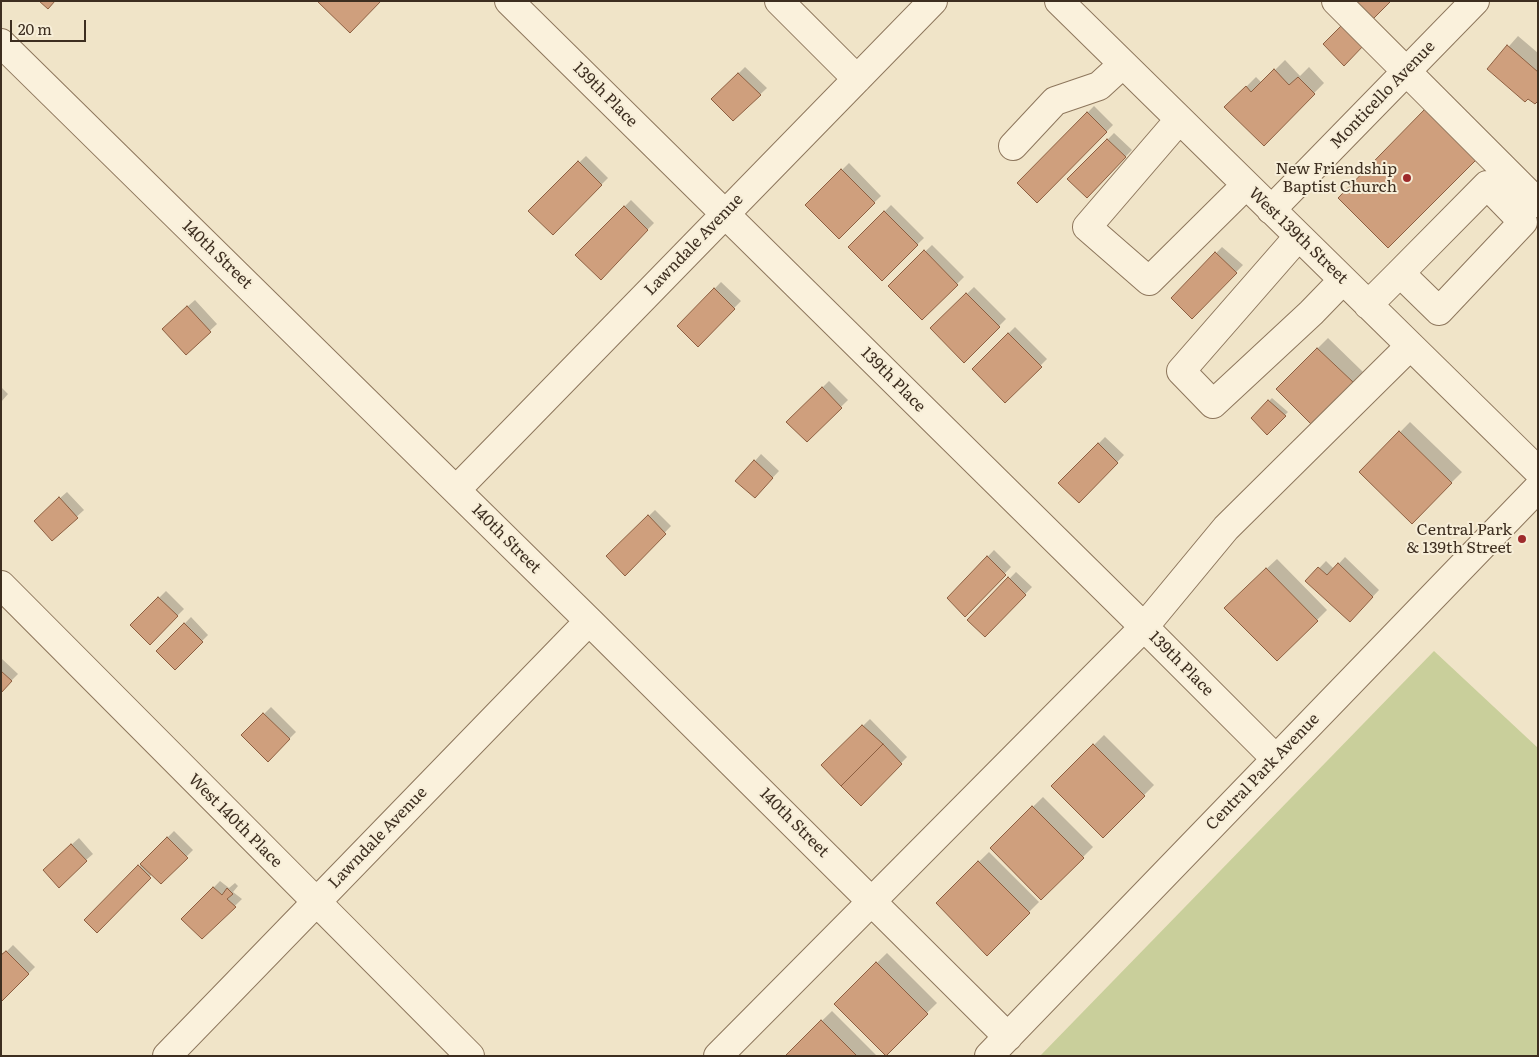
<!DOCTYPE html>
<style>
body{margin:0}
#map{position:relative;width:1539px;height:1057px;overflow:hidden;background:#f0e4c8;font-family:Literata,serif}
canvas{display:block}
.frame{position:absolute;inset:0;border:2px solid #3d2e20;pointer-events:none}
.scale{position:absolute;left:10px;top:20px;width:76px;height:22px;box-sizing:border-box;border:2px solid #3d2e20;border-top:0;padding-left:6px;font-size:15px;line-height:18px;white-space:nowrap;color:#3d2e20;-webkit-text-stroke:4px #f7eed8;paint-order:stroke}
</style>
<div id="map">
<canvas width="1539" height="1057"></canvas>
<div class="frame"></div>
<div class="scale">20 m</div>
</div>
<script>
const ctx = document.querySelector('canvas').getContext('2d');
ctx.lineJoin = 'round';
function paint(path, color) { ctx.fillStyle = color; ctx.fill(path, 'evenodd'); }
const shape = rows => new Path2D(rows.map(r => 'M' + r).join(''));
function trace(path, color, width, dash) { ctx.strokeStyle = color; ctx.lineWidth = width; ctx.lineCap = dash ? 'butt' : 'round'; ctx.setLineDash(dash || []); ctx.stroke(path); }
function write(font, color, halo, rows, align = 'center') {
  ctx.font = font + ' Literata,serif'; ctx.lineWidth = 4; ctx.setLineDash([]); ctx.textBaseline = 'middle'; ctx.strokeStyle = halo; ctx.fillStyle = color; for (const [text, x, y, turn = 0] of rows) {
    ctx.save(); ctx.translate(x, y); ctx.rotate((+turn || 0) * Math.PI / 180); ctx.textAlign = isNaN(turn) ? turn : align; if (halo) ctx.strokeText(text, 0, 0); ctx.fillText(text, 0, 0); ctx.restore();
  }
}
const green = shape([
 [1434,651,1538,748,1538,1056,1040,1056]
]);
const shadow = shape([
 [1518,36,1538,53,1538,100,1489,69],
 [1285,60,1300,76,1309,67,1324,83,1264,144,1226,107,1256,77,1262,83],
 [745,67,767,88,733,120,713,99],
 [1094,106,1113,125,1037,202,1019,183],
 [1114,133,1132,150,1087,196,1069,179],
 [586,156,608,178,553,233,530,211],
 [849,163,881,196,839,237,807,205],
 [631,200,654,223,600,278,577,255],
 [891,205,924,238,882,279,850,247],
 [932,245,964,277,922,319,890,286],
 [1222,247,1243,265,1192,317,1173,298],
 [721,282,741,301,698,345,679,326],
 [974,287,1006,319,964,361,932,328],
 [195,300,217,324,186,353,170,322],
 [1015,327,1047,359,1005,401,973,369],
 [1328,338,1363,372,1313,424,1277,389],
 [829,381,848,400,807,440,788,422],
 [1,387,8,394,1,402],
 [1272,398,1288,412,1267,433,1252,418],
 [1410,422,1462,472,1412,522,1361,472],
 [1105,437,1124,455,1079,502,1060,483],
 [761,454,779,471,761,490,755,461],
 [67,492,84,510,52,539,42,514],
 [655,510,671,526,625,574,608,556],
 [994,550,1011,567,965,615,949,598],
 [1345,557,1379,590,1350,621,1307,581,1326,561,1334,569],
 [1277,559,1327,610,1277,660,1235,598],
 [1016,572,1032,587,985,636,969,620],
 [166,591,184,609,150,643,132,625],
 [191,617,208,635,175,668,158,651],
 [1,658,18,674,1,691],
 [271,707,296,732,268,760,243,735],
 [870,719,907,757,861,804,823,765],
 [1104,735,1154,785,1103,837,1053,786],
 [1043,797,1093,847,1041,899,991,848],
 [174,831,193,850,161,882,152,874,97,931,86,920],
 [79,838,93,854,86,860,51,863],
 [989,852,1039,902,987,954,937,903],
 [220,881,229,888,235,883,238,886,233,892,242,899,202,938,183,919],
 [13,945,35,967,1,1001,1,957],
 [887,953,937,1003,885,1054,835,1004],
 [832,1011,877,1056,787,1056,790,1052]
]);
const building = shape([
 [39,1,55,1,48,9,39,1],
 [317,1,381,1,350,33,317,1],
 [1350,1,1390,1,1390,2,1371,21,1350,1],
 [1344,23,1365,44,1344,66,1323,44,1344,23],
 [1507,45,1538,72,1538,101,1535,104,1528,99,1525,102,1487,69,1507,45],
 [1274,69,1289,85,1298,77,1315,94,1264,146,1224,107,1246,86,1251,92,1274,69],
 [738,73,761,95,733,121,711,99,738,73],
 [1425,109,1477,159,1388,248,1338,198,1425,109],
 [1087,112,1107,132,1037,203,1017,183,1087,112],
 [1107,139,1126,157,1087,198,1067,179,1107,139],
 [578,161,602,185,553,235,528,211,578,161],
 [841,169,875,203,839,239,805,205,841,169],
 [624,206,648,230,601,280,575,255,624,206],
 [884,211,918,245,882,281,848,247,884,211],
 [924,250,958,285,922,320,888,286,924,250],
 [1215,252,1237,273,1192,319,1171,298,1215,252],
 [714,288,735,309,698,347,677,326,714,288],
 [966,293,1000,327,964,363,930,328,966,293],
 [187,306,211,332,186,355,162,329,187,306],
 [1008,333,1042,367,1005,403,972,369,1008,333],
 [1317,348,1354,383,1313,426,1276,389,1317,348],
 [822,387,842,408,807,442,786,422,822,387],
 [1268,400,1286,416,1267,435,1251,418,1268,400],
 [1399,431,1452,483,1412,524,1359,472,1399,431],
 [1098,443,1118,463,1079,503,1058,483,1098,443],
 [754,460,773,478,755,498,735,481,754,460],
 [59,497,78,518,52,541,34,521,59,497],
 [648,515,666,534,625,576,606,556,648,515],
 [987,556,1006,575,965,617,947,598,987,556],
 [1338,563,1373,597,1350,622,1305,581,1318,567,1327,575,1338,563],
 [1266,568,1318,621,1277,661,1224,608,1266,568],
 [1008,577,1026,595,985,637,967,620,1008,577],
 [158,597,178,616,150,645,130,625,158,597],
 [184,623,203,642,175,670,156,651,184,623],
 [1,671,12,681,1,693,1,671],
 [263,713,290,739,268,762,241,735,263,713],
 [862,725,883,744,841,786,821,765,862,725],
 [883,744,902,764,861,806,841,786,883,744],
 [1093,744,1145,796,1103,838,1051,786,1093,744],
 [1032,806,1084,858,1041,900,990,848,1032,806],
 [167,837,188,858,161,884,140,864,167,837],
 [71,844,87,861,59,888,43,870,71,844],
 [978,861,1030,913,987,956,936,903,978,861],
 [138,865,151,878,97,933,84,920,138,865],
 [213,887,222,895,227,888,233,894,227,899,236,907,202,939,181,919,213,887],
 [6,951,29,974,1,1002,1,955,6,951],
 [876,962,928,1014,886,1056,834,1004,876,962],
 [821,1020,857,1056,785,1056,821,1020]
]);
const minor = shape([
 [509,1,1144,627,1276,759],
 [779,1,857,79],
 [1059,1,1538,471],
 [1336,1,1538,203],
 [1,43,589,621,1008,1037],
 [1179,120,1087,227,1149,281,1246,185],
 [1013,146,1055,101,1099,86,1123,64],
 [1271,210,1475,1],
 [1298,237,1181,371,1213,404,1311,313,1343,280],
 [1368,305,1400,273,1487,185,1523,222,1439,311,1400,273],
 [456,490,933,1],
 [1,585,470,1056],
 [167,1056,589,621],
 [718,1056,1144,627,1226,528,1410,346],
 [989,1056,1538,488]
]);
const markers = [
 [1407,178,5,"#9e2a2b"],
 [1522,539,5,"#9e2a2b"]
];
const streetNames = [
 ["139th Place",605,95,45],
 ["Monticello Avenue",1383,95,-46],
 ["West 139th Street",1298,236,44],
 ["Lawndale Avenue",694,245,-46],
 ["140th Street",217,255,44],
 ["139th Place",893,380,45],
 ["140th Street",506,539,45],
 ["139th Place",1181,664,45],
 ["Central Park Avenue",1263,772,-46],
 ["West 140th Place",235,821,45],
 ["140th Street",794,823,45],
 ["Lawndale Avenue",378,838,-46]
];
const poiNames = [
 ["New Friendship",1397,169],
 ["Baptist Church",1397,187],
 ["Central Park",1512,530],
 ["& 139th Street",1512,548]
];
paint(green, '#c9cf9b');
paint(shadow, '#0003');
paint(building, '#cf9f7d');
trace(building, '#8d5f41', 1);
trace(minor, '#8d765c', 30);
trace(minor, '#faf1dc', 28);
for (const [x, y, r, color] of markers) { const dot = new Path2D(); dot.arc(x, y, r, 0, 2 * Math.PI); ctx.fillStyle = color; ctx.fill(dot); trace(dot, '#f7eed8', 2); }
write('16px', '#3d2e20', '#f7eed8', streetNames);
write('16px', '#3d2e20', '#f7eed8', poiNames, 'right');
</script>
